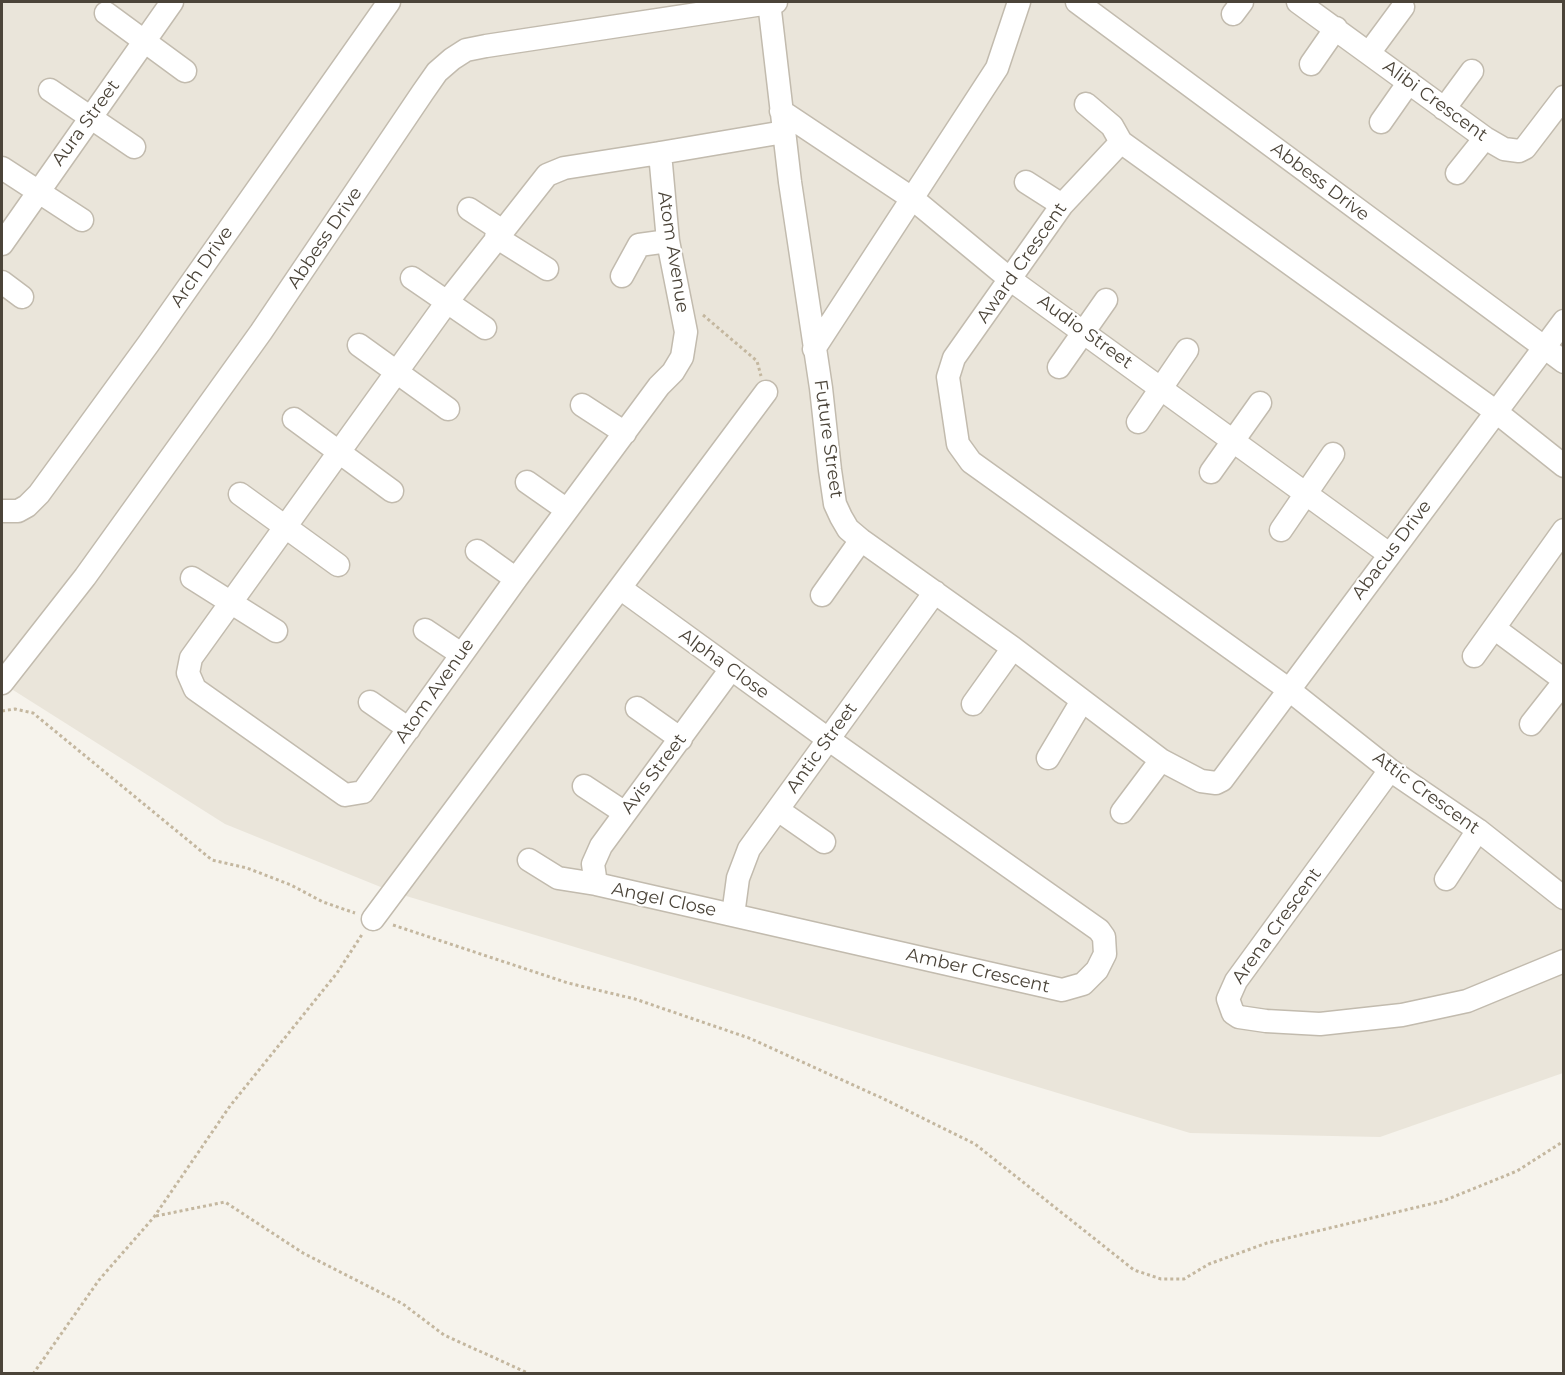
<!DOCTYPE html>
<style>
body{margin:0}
#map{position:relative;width:1565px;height:1375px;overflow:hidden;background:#f6f3ec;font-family:Montserrat,sans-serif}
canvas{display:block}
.frame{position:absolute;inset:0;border:3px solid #4b4439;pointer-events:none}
</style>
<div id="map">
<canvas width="1565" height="1375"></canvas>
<div class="frame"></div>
</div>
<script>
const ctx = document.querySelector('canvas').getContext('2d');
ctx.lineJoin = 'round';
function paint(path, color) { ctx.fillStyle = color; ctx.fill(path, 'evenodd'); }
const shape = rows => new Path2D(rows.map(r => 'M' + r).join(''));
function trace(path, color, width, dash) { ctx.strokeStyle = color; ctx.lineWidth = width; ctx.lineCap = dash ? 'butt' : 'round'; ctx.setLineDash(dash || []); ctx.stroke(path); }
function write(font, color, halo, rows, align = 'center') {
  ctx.font = font + ' Montserrat,sans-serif'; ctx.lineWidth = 4.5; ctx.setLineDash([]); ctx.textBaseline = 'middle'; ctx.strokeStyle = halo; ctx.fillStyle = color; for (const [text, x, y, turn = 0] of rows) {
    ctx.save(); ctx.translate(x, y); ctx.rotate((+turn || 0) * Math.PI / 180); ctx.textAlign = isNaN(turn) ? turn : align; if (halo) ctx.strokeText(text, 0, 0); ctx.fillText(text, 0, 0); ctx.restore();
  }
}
const residential = shape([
 [2,2,1563,2,1563,1073,1380,1137,1190,1133,393,892,225,824,2,683]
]);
const path = shape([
 [703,315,757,361,761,376],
 [2,711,15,709,33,713,212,860,247,868,291,885,323,902,355,913],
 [393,925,568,983,635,999,749,1038,882,1098,975,1144,1134,1270,1161,1279,1184,1279,1209,1264,1267,1243,1443,1201,1517,1171,1564,1141],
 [156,1216,225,1202,303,1253,403,1304,444,1335,530,1374],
 [33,1374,99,1280,154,1217,230,1106,337,973,363,933]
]);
const minor = shape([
 [769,2,790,182,821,388,830,470,835,504,841,517,848,529,861,540,1013,648,1161,760,1201,781,1216,783,1222,780,1564,321],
 [1077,2,1564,362],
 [1298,2,1485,138,1504,149,1519,151,1525,148,1564,97],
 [106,13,185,71],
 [1233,14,1242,2],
 [1369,53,1403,7],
 [1311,64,1336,28],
 [50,90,134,147],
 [1086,104,1112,126,1121,142],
 [1444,109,1472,71],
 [781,111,913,199,1011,280,1389,554],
 [1381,122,1409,82],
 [660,153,668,241,686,332,682,357,673,372,659,386,516,579,363,792,345,795,195,689,188,673,191,658,447,302,547,175,564,168,660,153],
 [660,153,784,132],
 [2,168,82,220],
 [1457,173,1485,138],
 [1026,182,1062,205],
 [469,209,501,230],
 [496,237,547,269],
 [2,244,172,2],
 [622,276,639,245,668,241],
 [412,278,485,328],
 [2,282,22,297],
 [359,345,448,409],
 [814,349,997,68,1019,2],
 [1059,367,1106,300],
 [582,405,625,433],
 [294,419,392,491],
 [1138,422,1187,350],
 [1564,466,1495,411,1121,142,1062,205,954,358,948,377,958,444,971,462,1288,689,1390,770,1478,830,1564,898],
 [1211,472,1260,403],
 [527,482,567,510],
 [240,494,338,565],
 [2,511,18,511,27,506,39,494,149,343,389,2],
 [1281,530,1333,454],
 [477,551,516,579],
 [192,578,276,631],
 [822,595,861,540],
 [1494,628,1564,680],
 [425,630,461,654],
 [1474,656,1564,530],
 [2,683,85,577,261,332,423,92,437,72,452,59,466,50,486,46,776,2],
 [370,702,409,729],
 [973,704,1013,648],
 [637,708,681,739],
 [1531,724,1564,682],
 [1048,758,1082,701],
 [1390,770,1236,981,1228,999,1233,1013,1239,1017,1266,1021,1320,1024,1402,1015,1467,1001,1564,961],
 [584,786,625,813],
 [778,810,824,842],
 [1122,812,1161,760],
 [529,860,558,878,596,884,1062,990,1083,984,1097,970,1105,954,1104,937,1099,930,828,739,620,588],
 [1446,879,1478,830],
 [596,884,593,864,601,846,731,669],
 [733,915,738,878,749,849,935,592],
 [373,919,766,392]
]);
const streetNames = [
 ["Alibi Crescent",1435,101,36],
 ["Aura Street",86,123,-54],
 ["Abbess Drive",1320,182,37],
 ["Abbess Drive",325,238,-56],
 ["Atom Avenue",673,252,81],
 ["Award Crescent",1022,263,-55],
 ["Arch Drive",202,267,-55],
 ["Audio Street",1085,332,36],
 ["Future Street",828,439,82],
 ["Abacus Drive",1392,550,-53],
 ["Alpha Close",724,664,36],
 ["Atom Avenue",435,691,-55],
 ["Antic Street",822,748,-54],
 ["Avis Street",654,774,-53],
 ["Attic Crescent",1426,793,36],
 ["Angel Close",664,900,12],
 ["Arena Crescent",1277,926,-54],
 ["Amber Crescent",978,971,13]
];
paint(residential, '#eae5da');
trace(minor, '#c2bbae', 25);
trace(path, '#c4b79f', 3, [3, 3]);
trace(minor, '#fff', 22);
write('18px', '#4b4439', '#fff', streetNames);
</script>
